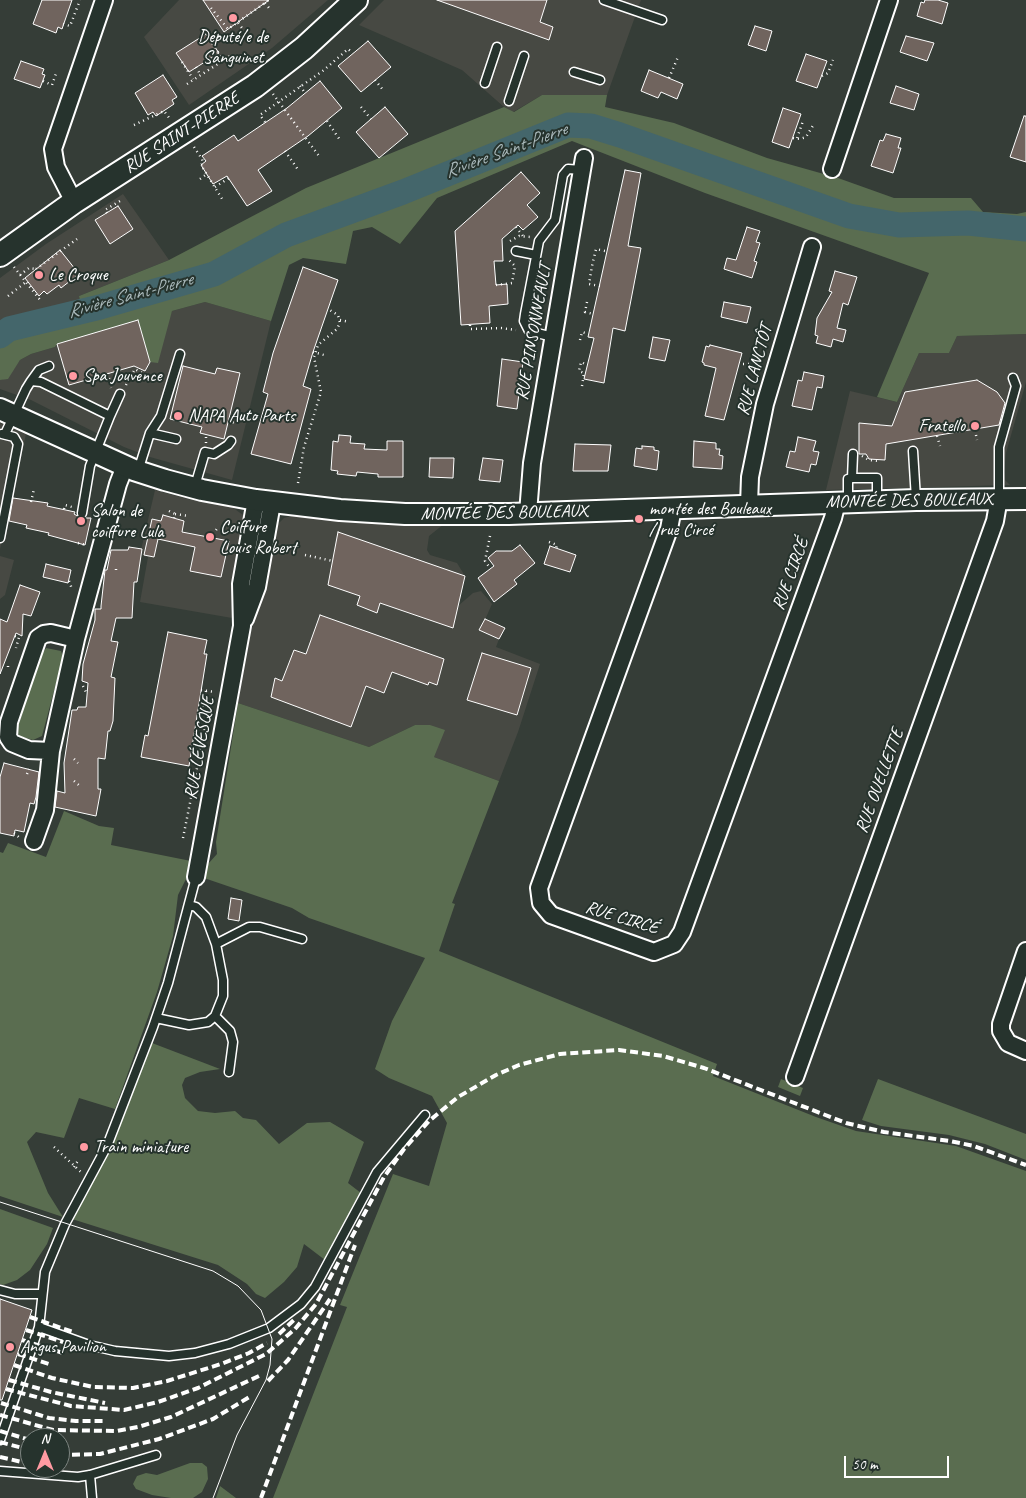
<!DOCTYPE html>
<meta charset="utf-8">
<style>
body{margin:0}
#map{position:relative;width:1026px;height:1498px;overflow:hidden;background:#353d37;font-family:Caveat,sans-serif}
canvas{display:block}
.north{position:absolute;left:20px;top:1428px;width:50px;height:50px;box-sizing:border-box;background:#26332d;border:1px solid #7d8581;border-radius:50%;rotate:0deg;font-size:14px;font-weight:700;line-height:20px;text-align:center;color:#fff}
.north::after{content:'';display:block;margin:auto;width:18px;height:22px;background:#ff9aa2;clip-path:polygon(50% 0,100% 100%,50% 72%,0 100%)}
.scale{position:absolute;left:844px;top:1456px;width:105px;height:22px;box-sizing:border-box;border:2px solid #fff;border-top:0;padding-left:6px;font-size:15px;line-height:18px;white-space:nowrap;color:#fff;-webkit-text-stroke:4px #26332d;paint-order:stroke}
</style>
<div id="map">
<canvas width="1026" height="1498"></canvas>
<div class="north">N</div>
<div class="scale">50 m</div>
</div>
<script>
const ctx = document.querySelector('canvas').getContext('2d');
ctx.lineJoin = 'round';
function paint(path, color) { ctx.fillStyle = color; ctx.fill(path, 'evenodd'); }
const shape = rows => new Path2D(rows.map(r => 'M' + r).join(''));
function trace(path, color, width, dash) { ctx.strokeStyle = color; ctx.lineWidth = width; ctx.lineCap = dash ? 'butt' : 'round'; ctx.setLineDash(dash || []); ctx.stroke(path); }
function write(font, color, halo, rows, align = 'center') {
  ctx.font = font + ' Caveat,sans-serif'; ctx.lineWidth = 4; ctx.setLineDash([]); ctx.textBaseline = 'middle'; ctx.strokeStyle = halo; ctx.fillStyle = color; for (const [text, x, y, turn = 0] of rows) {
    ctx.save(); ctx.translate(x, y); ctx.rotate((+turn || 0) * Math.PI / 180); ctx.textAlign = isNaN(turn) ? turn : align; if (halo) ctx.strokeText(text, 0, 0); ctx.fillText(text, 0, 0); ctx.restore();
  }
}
const built = shape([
 [179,0,328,0,272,48,189,105,144,37],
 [384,0,641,0,607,95,542,95,513,112,504,107,462,70,359,25],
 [123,194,169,260,79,296,82,305,0,327,0,278,46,244],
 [205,302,271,321,232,480,150,457,124,447,31,400,0,389,0,380,7,378,20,360,31,354,55,347,57,344,138,320,150,361,172,311],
 [1026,334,1026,382,1006,453,1004,472,1005,480,1010,485,826,490,850,391,897,402,919,353,949,353,957,336],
 [0,423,26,434,0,549],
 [155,490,188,499,232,507,243,515,246,521,232,618,140,602,148,557,143,556,141,550],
 [291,516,381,523,444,524,429,536,427,550,430,555,457,563,465,576,458,606,473,593,481,591,492,604,480,631,499,639,496,647,540,664,518,732,499,781,434,757,430,725,415,725,369,747,238,703,249,639,264,585,275,527,284,518],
 [0,556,14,560,5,595,0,599]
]);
const green = shape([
 [542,95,607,95,605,107,674,123,767,158,838,178,894,198,971,198,983,212,1017,214,1026,212,1026,334,957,336,949,353,919,353,897,402,877,397,929,273,705,193,572,141,437,198,400,244,372,227,353,231,346,264,303,258,289,265,271,321,205,302,172,311,158,363,150,362,138,320,57,344,55,347,31,354,20,360,8,379,0,380,0,327,81,305,79,296,169,260,306,188,504,107,514,112],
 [46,648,61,651,63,657,42,736,33,740,19,736,17,730,39,659],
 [238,703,369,747,415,725,430,725,445,730,434,757,499,781,452,903,455,904,439,951,717,1064,713,1076,816,1117,856,1131,956,1146,1026,1171,1026,1498,273,1498,347,1307,340,1305,393,1174,429,1186,447,1123,432,1096,389,1078,375,1069,392,1021,425,958,309,918,292,908,204,878,208,864,217,854,216,842],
 [64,811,99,826,114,828,111,845,191,861,188,875,178,895,173,936,157,992,115,1109,79,1098,64,1138,36,1132,27,1142,48,1193,63,1217,0,1196,0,852,3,853,8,843,46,857],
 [152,1043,220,1069,200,1072,185,1078,182,1085,185,1098,198,1111,215,1113,235,1111,243,1118,256,1120,279,1144,307,1123,330,1122,364,1142,348,1183,361,1193,325,1260,304,1244,297,1267,284,1282,265,1298,256,1294,247,1284,218,1265,72,1219,125,1113],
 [781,1079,803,1088,800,1096,778,1087],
 [878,1079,1026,1134,1026,1160,985,1144,949,1135,881,1126,862,1120],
 [0,1209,53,1228,47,1244,30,1270,17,1280,3,1285,0,1284],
 [190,1463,202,1463,207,1467,208,1479,202,1492,193,1498,171,1498,152,1495,136,1489,133,1484,137,1476,146,1473,157,1475],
 [220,1486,236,1498,216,1498]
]);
const river = shape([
 [0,336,9,329,100,307,214,274,286,235,403,192,568,125,591,126,620,135,849,216,899,225,968,223,1026,229]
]);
const building = shape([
 [42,0,72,0,62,29,58,27,56,33,33,24,42,0],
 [203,0,269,0,224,32,203,0],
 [437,0,547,0,540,22,553,27,549,40,437,0],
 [925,0,938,0,948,3,942,24,917,16,921,2,924,3,925,0],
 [755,26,772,31,766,51,748,45,755,26],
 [206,34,219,53,189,72,176,53,206,34],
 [906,36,934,43,927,61,900,52,906,36],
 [368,41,391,67,361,92,338,66,368,41],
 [806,54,827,61,817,88,796,81,806,54],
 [21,61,44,69,42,74,45,75,40,88,14,79,21,61],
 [649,70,683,84,677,99,661,92,658,98,641,91,649,70],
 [163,75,177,97,172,100,174,104,156,116,153,112,148,115,135,93,163,75],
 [320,81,342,108,308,136,258,170,272,191,247,206,227,176,213,184,201,165,206,161,202,156,234,135,238,141,287,108,320,81],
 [896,86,919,94,914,110,890,103,896,86],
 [385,107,408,134,379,158,356,132,385,107],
 [783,108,801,114,789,148,772,142,783,108],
 [1024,116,1026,116,1026,162,1010,157,1024,116],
 [886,134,901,138,898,148,901,148,893,173,871,166,880,140,883,141,886,134],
 [625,170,641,173,628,246,641,248,625,331,613,328,604,383,584,379,594,338,588,337,625,170],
 [521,172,540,193,527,205,538,217,523,230,518,225,502,239,503,261,494,261,496,285,507,284,508,304,489,306,490,323,461,325,455,231,521,172],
 [118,206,133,229,110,244,95,220,118,206],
 [747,227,760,231,756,242,760,243,754,261,757,262,752,278,724,269,727,258,736,260,747,227],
 [60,250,79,274,61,288,59,285,47,294,44,291,39,296,25,278,60,250],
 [303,267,338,280,313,352,303,386,311,389,291,464,251,454,268,394,263,392,273,353,303,267],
 [835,271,857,277,848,305,843,303,837,328,846,330,843,342,833,339,831,347,816,343,818,336,815,335,817,318,832,292,829,291,835,271],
 [724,302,751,307,747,323,721,317,724,302],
 [138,320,150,362,145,371,134,366,69,385,57,344,138,320],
 [653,337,670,340,665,361,649,358,653,337],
 [710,345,742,353,724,420,705,416,716,368,704,365,704,363,702,362,706,346,709,347,710,345],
 [502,359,523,362,517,409,497,406,502,359],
 [183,366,215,374,217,368,240,373,224,439,200,433,202,427,170,419,183,366],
 [804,372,824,376,822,388,817,387,812,410,792,406,798,380,802,381,804,372],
 [977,380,997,392,1005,403,999,425,886,444,885,460,869,459,866,454,859,454,859,423,892,426,905,392,977,380],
 [339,435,351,436,350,443,365,444,364,449,387,450,387,441,403,441,403,477,378,477,378,474,357,472,356,476,337,474,338,471,331,470,333,441,338,442,339,435],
 [798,437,816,441,813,451,819,452,816,465,811,464,809,472,786,467,790,451,795,452,798,437],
 [694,441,716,443,716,449,720,449,719,455,723,456,722,469,693,467,694,441],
 [575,444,611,445,608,471,573,471,575,444],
 [642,446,654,447,654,450,659,451,657,470,634,466,636,448,642,449,642,446],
 [430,458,454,458,453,478,429,477,430,458],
 [483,458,503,460,500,482,479,480,483,458],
 [13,498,48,503,47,506,75,512,74,514,81,518,91,518,85,545,48,535,49,533,26,528,27,525,9,521,13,498],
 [163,515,184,521,182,532,229,541,221,577,190,571,195,547,158,539,154,557,144,555,152,519,161,521,163,515],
 [338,532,465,576,453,628,380,603,377,613,357,605,360,596,328,585,338,532],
 [520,545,535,563,514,580,517,584,494,602,478,578,494,566,488,558,496,551,512,551,520,545],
 [550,546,576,555,570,572,544,564,550,546],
 [129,547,142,549,137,582,134,582,132,618,116,618,111,641,118,642,111,677,115,678,113,721,110,731,108,731,105,759,98,758,98,789,101,789,96,816,55,807,57,791,65,793,64,763,72,710,77,710,78,707,86,707,88,683,82,681,83,664,95,620,95,609,101,609,101,606,105,570,107,570,111,550,128,550,129,547],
 [46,564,71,570,68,583,43,577,46,564],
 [20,585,40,592,31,616,23,614,22,636,16,633,0,674,0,619,7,622,20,585],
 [320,615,444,659,437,685,429,682,428,685,392,672,384,693,366,686,351,727,271,697,275,678,282,681,294,650,306,654,320,615],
 [485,619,505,628,499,639,479,630,485,619],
 [168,632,207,640,204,654,207,654,189,766,141,757,145,735,148,736,168,632],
 [482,653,531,668,517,715,467,700,482,653],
 [4,763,39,772,36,797,34,804,30,803,24,832,15,830,14,836,0,833,0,777,4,763],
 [231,898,242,900,239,921,228,919,231,898],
 [0,1299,32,1310,2,1400,0,1400,0,1299]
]);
const path = shape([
 [265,3,269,8],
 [211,8,228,29,269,0],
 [238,23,242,28],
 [63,24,70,26,80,0],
 [212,43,223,60],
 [210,58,214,66],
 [182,62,193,79],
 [196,67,200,74],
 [822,76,828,73,833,60],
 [669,78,678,57],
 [375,80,383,90],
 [43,81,52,85,57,71],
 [187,84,230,56],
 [300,86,305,93],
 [273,94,319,156],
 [361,107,371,119],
 [327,121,340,140],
 [265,122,260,115,324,70,348,49,353,53],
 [134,125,164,111,170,119],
 [793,138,800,139,806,137,814,124],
 [797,138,803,121],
 [194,147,202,159,203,163,201,165,224,202],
 [285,151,299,171],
 [200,179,207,174],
 [215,187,229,178],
 [107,213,105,210,120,201],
 [516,227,523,236],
 [510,241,519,236,531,237],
 [14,267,41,301],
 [36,269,77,239],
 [20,275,29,268,36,269],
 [496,285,512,283,515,266,507,258],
 [600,286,589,284,592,266,596,249,605,251],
 [8,296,26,282],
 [587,302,585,312,593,314],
 [340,320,349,322],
 [470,325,470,329,501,328,516,330],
 [580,340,582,332,588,334],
 [313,352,324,355],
 [743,364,750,364],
 [108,373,111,388],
 [126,385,135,369,144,374],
 [582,386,584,373,579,371,581,362,587,365],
 [228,421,235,423],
 [975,430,977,440],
 [937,436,940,446],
 [206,443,206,434],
 [862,456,869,460,879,461],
 [298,483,304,447,321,392,314,357,318,345,337,329,340,323,338,315,328,309],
 [31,502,34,489],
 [64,509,65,505,72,507],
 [169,511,175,514,174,518],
 [175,514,189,516],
 [213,534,219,526],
 [490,536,485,561,490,568],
 [549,542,557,545,556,549],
 [78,543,86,545],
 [305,555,333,561],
 [116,570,116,566],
 [69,581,72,589],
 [15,636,19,637,16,648],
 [8,666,8,670],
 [83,686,87,694],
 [201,690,215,692],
 [206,691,203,710,210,711],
 [74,759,78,763],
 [27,774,29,769],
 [74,781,80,786],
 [14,833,21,839],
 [183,838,210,703,213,699],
 [54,1147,82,1173],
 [74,1167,79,1159]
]);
const service = shape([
 [604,0,662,20],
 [574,72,600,80],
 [485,83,497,47],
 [509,101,524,56],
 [516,251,536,255],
 [553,337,529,331,524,321,525,314,539,241,555,220,563,175,568,169,582,170],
 [31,381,39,370,49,366],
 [110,416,120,394],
 [150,433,176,439],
 [5,434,26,389,31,381,41,382,110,416,90,466,82,513],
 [913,451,916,499],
 [138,471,150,433,161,416,180,354],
 [852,478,853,454],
 [195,486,205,452,214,454,228,445,231,441],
 [999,498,999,447,1016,386,1013,378],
 [848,502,848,479,852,478,877,478,877,501],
 [0,538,18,444,14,437,2,434],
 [216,944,249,927,260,927,302,939],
 [215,1016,230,1031,233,1042,229,1072],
 [156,1018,189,1025,208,1022,215,1016,223,996,223,980,216,944,206,917,196,907,189,905],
 [0,1290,15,1294,41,1294],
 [39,1327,89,1345,115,1351,169,1356,195,1353,229,1344,269,1328,301,1304,315,1287,377,1172,425,1115],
 [0,1440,39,1327,45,1272,65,1224,107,1146,153,1027,168,983,196,877],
 [0,1471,78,1477,90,1475,156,1455],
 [90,1475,92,1498]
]);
const minor = shape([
 [832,169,889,0],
 [74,202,56,167,53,149,104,0],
 [749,505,750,477,765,404,812,247],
 [673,508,669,529,539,888,541,903,551,915,654,952,674,944,682,932,833,518,837,502],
 [528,513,532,463,584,158],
 [245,619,257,587,272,503],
 [51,751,29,750,12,743,8,737,9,722,38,638,44,634,51,633,76,639],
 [34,841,45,810,51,751,76,639,118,484,125,466],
 [196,877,242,626,241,584,256,500],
 [1026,951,1001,1024,1001,1031,1008,1043,1026,1051],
 [795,1077,995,521,999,498]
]);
const tertiary = shape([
 [0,409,134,470,165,480,202,490,256,500,340,510,405,514,509,514,916,500,1026,499]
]);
const secondary = shape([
 [0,255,74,202,255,86,304,48,356,0]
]);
const tram = shape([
 [0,1202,213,1271,238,1286,261,1310,272,1339,270,1365,266,1380,237,1435,213,1498]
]);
const rail = shape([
 [30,1317,73,1332],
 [26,1330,66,1343],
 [279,1334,295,1319],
 [22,1340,63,1353],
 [18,1354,49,1364],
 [14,1365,52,1378,93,1387,133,1388,167,1381,221,1364,249,1353,267,1343],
 [9,1380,51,1392,105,1403],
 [268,1381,288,1360,330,1299],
 [6,1389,71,1406,124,1410,158,1402,198,1388,266,1354,295,1329,316,1304,384,1177,404,1149,429,1121,458,1097,496,1075,519,1065,560,1054,619,1050,663,1056,704,1068,846,1123,884,1132,950,1141,974,1146,1026,1165],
 [1,1403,49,1418,76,1421,105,1421],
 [0,1415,53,1430,117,1431,138,1427,171,1417,261,1375],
 [0,1431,30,1440],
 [0,1442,30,1450],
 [60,1455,100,1454,159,1439,213,1419,251,1396],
 [0,1457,22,1462],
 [261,1498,355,1245]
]);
const markers = [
 [233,18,5,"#ff9aa2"],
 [39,275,5,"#ff9aa2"],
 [73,376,5,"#ff9aa2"],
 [178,416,5,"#ff9aa2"],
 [975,426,5,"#ff9aa2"],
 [639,519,5,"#ff9aa2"],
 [81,521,5,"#ff9aa2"],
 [210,537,5,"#ff9aa2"],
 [84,1147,5,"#ff9aa2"],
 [10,1347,5,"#ff9aa2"]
];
const poiNames = [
 ["Député/e de",233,37,"center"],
 ["Sanguinet",233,58,"center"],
 ["Le Croque",49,275],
 ["Spa Jouvence",83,376],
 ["NAPA Auto Parts",188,416],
 ["Fratello",965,426,"right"],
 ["montée des Bouleaux",649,509],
 ["/ rue Circé",649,530],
 ["Salon de",91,511],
 ["coiffure Lula",91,532],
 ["Coiffure",220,527],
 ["Louis Robert",220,548],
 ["Train miniature",94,1147],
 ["Angus Pavilion",20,1347]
];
const streetNames = [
 ["RUE SAINT-PIERRE",182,133,-33],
 ["RUE PINSONNEAULT",534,332,-80],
 ["RUE LANCTÔT",755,370,-75],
 ["MONTÉE DES BOULEAUX",909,501,-1],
 ["MONTÉE DES BOULEAUX",504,513,-1],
 ["RUE CIRCÉ",791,574,-70],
 ["RUE LÉVESQUE",200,748,-80],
 ["RUE OUELLETTE",880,781,-70],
 ["RUE CIRCÉ",622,918,17]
];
const waterNames = [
 ["Rivière Saint-Pierre",506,151,-20],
 ["Rivière Saint-Pierre",130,296,-15]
];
paint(built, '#474943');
paint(green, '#5a6d50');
trace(river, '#44666b', 25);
paint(building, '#70645e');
trace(building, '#fff', 1);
trace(service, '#fff', 11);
trace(minor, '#fff', 20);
trace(tertiary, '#fff', 24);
trace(secondary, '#fff', 26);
trace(path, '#fff', 2.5, [1, 4]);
trace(service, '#26332d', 8);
trace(minor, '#26332d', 16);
trace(tertiary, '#26332d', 20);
trace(secondary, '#26332d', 22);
trace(tram, '#fff', 1);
trace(rail, '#fff', 4, [8, 4]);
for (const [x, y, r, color] of markers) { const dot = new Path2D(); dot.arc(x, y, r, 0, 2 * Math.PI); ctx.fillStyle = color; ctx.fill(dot); trace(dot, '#26332d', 2); }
write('18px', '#fff', '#26332d', poiNames, 'left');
write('18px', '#fff', '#26332d', streetNames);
write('italic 19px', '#abbabc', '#26332d', waterNames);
</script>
